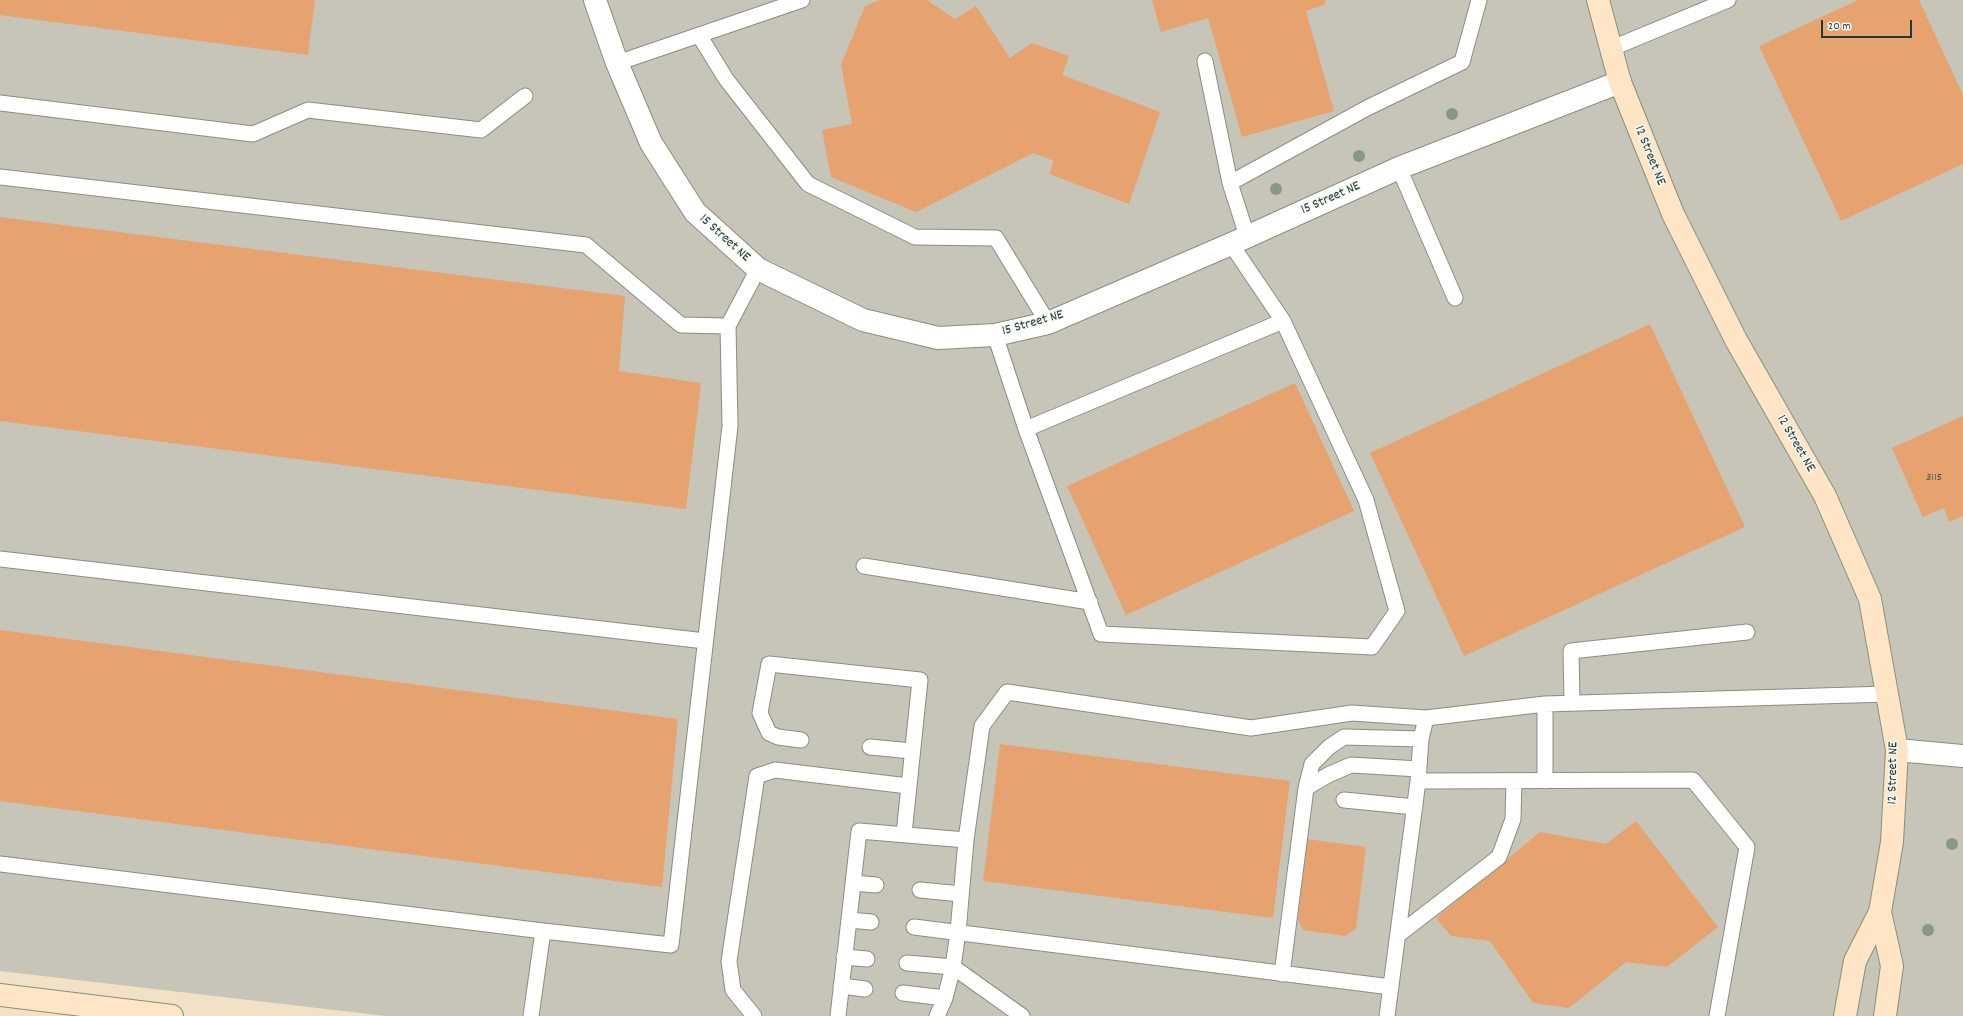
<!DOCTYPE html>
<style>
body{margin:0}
#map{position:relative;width:1963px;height:1016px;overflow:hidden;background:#f1e1c7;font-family:Dekko,sans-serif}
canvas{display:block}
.scale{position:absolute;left:1821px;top:20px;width:91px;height:18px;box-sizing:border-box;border:2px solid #1f3d34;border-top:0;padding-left:5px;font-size:12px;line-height:14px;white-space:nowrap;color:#1f3d34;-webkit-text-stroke:3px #f6f6f2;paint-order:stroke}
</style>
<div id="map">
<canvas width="1963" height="1016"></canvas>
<div class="scale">20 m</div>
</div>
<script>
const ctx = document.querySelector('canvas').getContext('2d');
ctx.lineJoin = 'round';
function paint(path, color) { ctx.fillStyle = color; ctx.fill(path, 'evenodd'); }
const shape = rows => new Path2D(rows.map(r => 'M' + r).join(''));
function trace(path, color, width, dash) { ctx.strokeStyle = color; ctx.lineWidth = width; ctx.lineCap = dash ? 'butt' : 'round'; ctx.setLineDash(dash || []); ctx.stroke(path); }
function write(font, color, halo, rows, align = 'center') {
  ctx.font = font + ' Dekko,sans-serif'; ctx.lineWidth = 3; ctx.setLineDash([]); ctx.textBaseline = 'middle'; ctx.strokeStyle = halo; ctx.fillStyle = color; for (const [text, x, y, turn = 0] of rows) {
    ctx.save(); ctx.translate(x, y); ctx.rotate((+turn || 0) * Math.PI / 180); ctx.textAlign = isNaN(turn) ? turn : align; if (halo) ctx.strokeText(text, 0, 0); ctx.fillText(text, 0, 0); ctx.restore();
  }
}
const industrial = shape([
 [0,0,1963,0,1963,1016,386,1016,0,971]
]);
const building = shape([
 [0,0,315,0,308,55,0,15],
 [880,0,927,0,955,19,976,6,1010,58,1032,43,1069,56,1062,75,1160,112,1129,204,1049,174,1054,161,1033,153,916,212,831,177,822,130,852,124,841,65,865,6],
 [1152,0,1325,0,1326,4,1306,11,1334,111,1242,137,1208,18,1161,32],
 [1858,0,1919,0,1963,95,1963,164,1841,221,1759,46],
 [0,217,625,296,619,371,701,383,686,509,0,421],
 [1650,324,1745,527,1464,656,1370,453],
 [1295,383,1354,511,1126,615,1067,486],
 [1963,416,1963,516,1949,522,1944,508,1923,517,1892,448],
 [0,630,678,719,662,887,0,801],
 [1000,744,1290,781,1273,918,983,881],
 [1636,821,1718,927,1667,967,1626,962,1569,1008,1533,1003,1490,941,1451,936,1436,918,1540,832,1606,844],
 [1307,839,1366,847,1356,929,1345,936,1303,930,1298,920]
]);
const lane = shape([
 [699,35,726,79,808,184,915,237,996,238,1048,323],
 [1610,49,1728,0],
 [1205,61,1230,183,1247,236],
 [617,63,802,0],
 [0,103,253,134,308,110,481,130,525,96],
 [1399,168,1455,298],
 [0,177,586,245,681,325,728,326,758,269],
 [1230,183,1367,108,1462,62,1479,0],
 [995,335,1026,429,1101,634,1372,647,1397,611,1366,500,1283,321,1231,244],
 [1026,429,1283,321],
 [0,559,705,641],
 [864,566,1090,602],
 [1572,702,1571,651,1747,632],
 [1545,704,1545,781],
 [801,740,778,737,769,733,760,713,769,664,920,680,904,834],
 [870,747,912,751],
 [1418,781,1693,780,1747,847,1717,1016],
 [1306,788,1328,775,1351,765,1419,769],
 [1344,800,1415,807],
 [0,864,543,931,671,945,730,426,728,326],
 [853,883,876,885],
 [920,890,961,894],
 [849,920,871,922],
 [914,927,1391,987],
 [1398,935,1499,857,1513,819,1514,781],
 [844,957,867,959],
 [907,963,953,967,1022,1016],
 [1282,974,1306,788,1312,764,1329,747,1344,737,1421,739],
 [841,986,865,989],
 [903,993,945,998],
 [531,1016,543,931],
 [754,1016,733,990,729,961,757,776,775,770,908,786],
 [838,1016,859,831,966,840],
 [937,1016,945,998,953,967,958,932,966,840,982,726,1007,692,1251,728,1352,713,1426,718],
 [1387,1016,1418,781,1421,739,1426,718,1545,704,1888,694]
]);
const street = shape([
 [595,0,617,63,651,143,695,212,758,269,863,320,938,338,995,335,1048,323,1231,244,1399,168,1620,82],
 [1897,750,1963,756]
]);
const secondary = shape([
 [1598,0,1620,82,1673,214,1736,340,1825,496,1870,599,1897,750,1892,842,1880,912,1855,961,1845,1016],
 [1880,912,1892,966,1885,1016],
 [0,995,172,1016]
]);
const trees = [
 [1452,114],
 [1359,156],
 [1276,189],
 [1952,844],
 [1928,930]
];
const numberNames = [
 ["3115",1934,478]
];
const streetNames = [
 ["12 Street NE",1649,156,68],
 ["15 Street NE",1331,199,-24],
 ["15 Street NE",724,239,42],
 ["15 Street NE",1033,324,-16],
 ["12 Street NE",1795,444,60],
 ["12 Street NE",1894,773,-89]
];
paint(industrial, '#c6c5b8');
paint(building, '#e6a370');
trace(lane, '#888f7e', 17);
trace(street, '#888f7e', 24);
trace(secondary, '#888f7e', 24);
trace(lane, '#fff', 15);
trace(street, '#fff', 22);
trace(secondary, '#fee5c5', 22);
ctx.fillStyle = '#899882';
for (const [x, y] of trees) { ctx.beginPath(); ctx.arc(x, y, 6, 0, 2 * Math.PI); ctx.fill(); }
write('12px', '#515643', null, numberNames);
write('14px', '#1f3d34', '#f6f6f2', streetNames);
</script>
